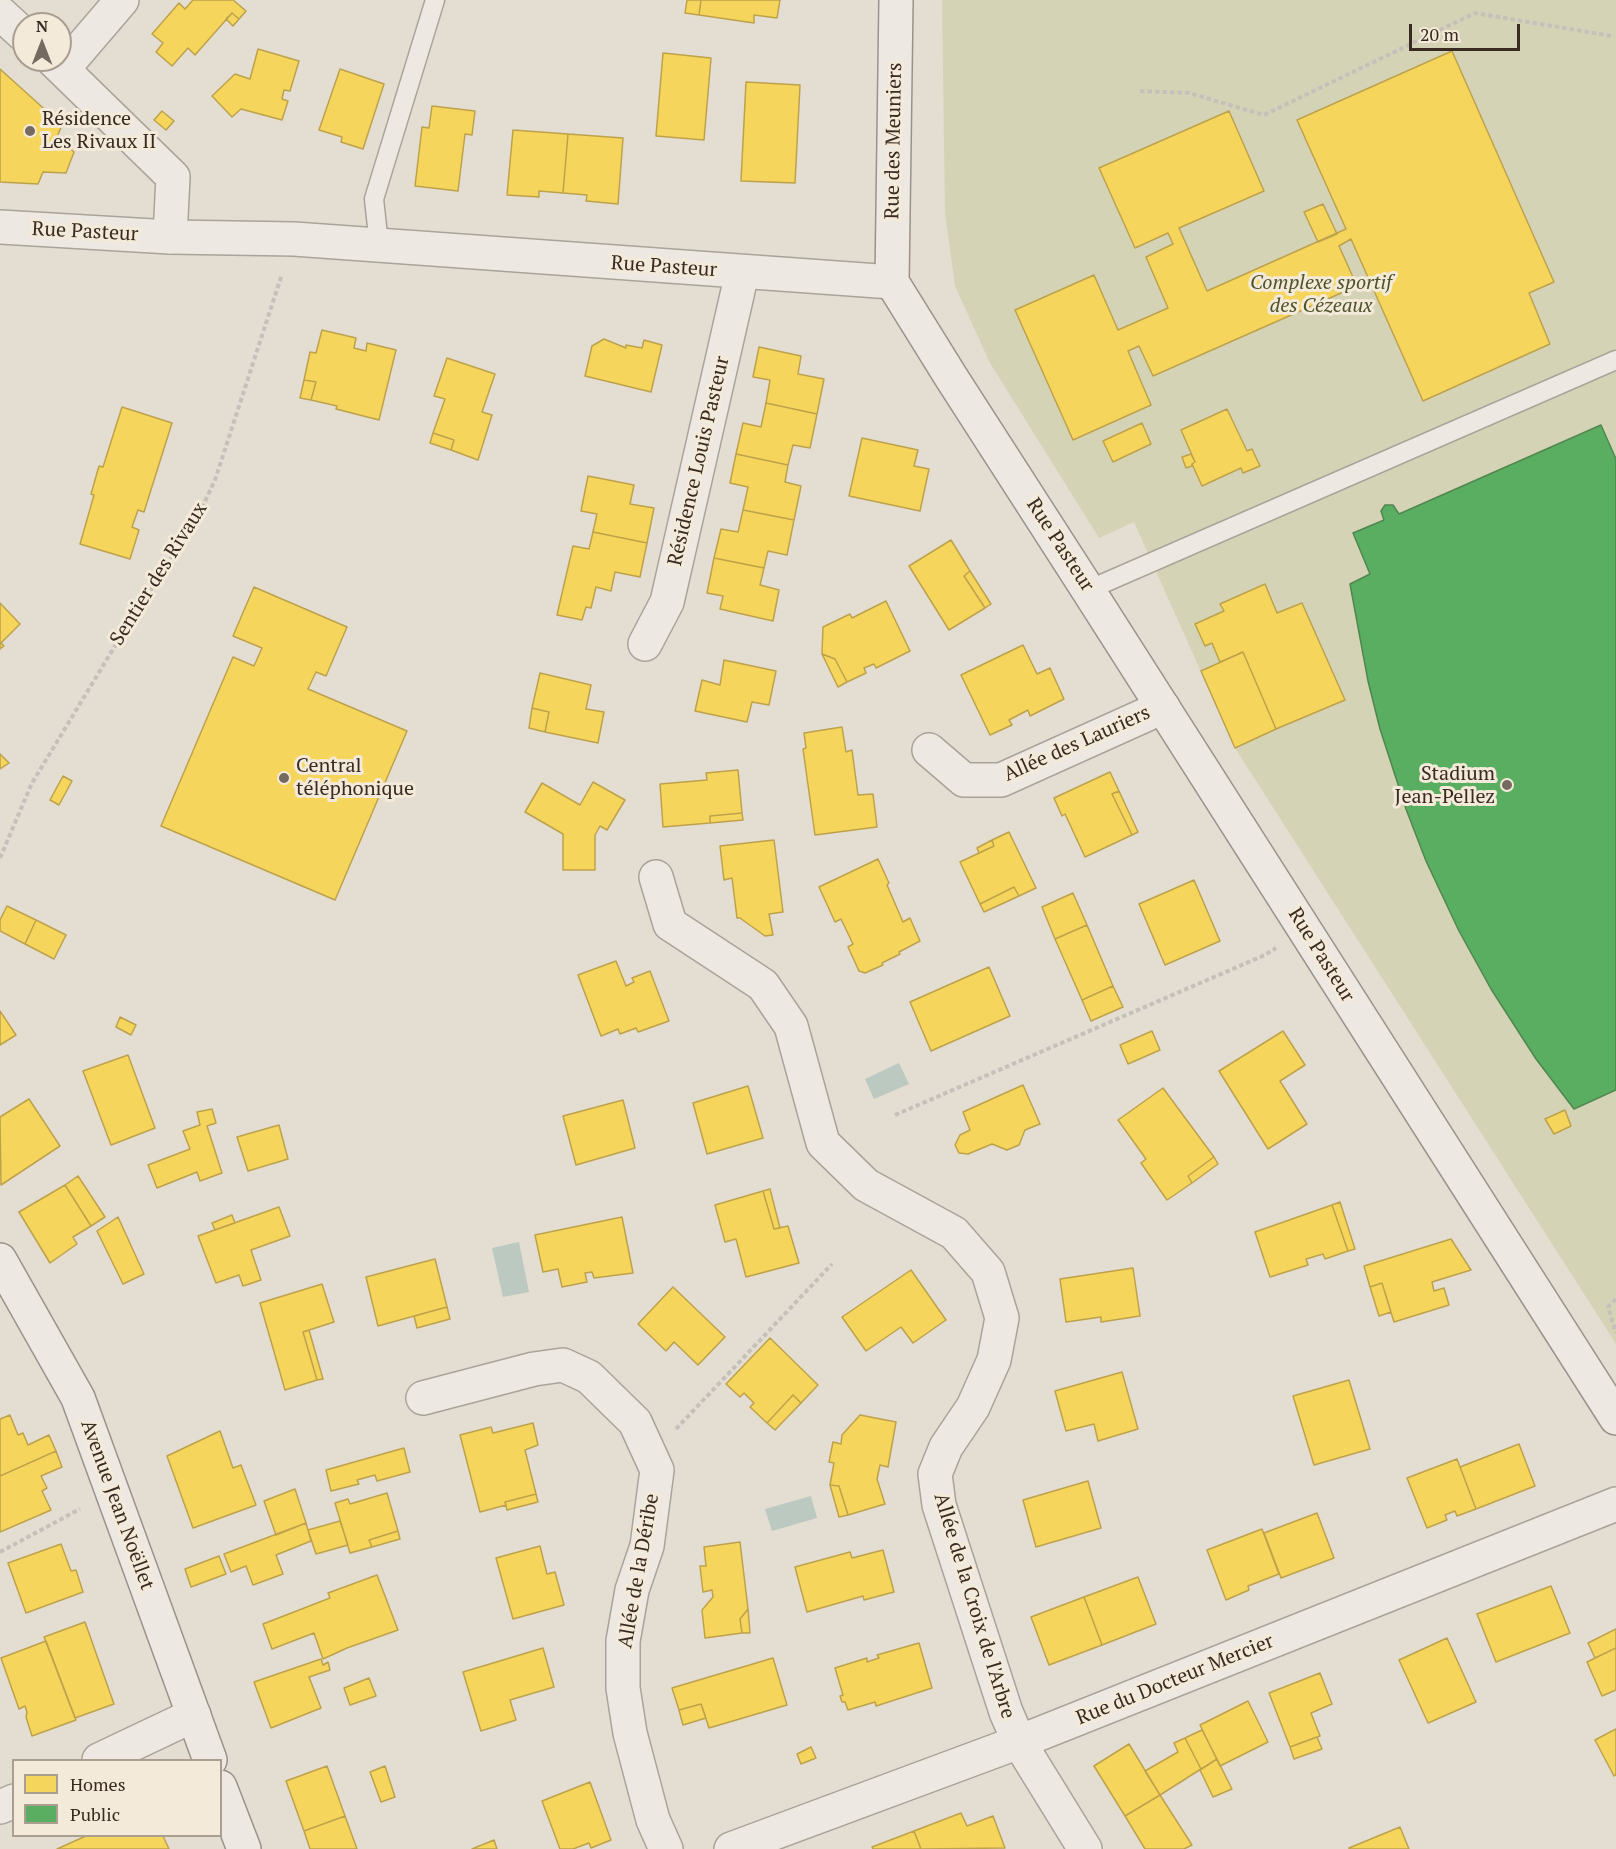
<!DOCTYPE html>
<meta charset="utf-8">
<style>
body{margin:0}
#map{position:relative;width:1616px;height:1849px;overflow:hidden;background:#e4ddd2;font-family:"PT Serif",serif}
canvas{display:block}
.legend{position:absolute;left:12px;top:1759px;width:210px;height:78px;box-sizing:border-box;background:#f4ead9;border:2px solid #a99e90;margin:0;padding:8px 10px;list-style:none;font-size:18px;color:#392b22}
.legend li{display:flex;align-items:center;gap:12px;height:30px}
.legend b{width:30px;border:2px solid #a99e90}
.north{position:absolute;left:12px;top:12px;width:60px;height:60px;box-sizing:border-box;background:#f4ead9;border:2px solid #a99e90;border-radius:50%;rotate:0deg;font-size:16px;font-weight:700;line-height:24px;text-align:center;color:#392b22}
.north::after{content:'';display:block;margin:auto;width:21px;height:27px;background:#756960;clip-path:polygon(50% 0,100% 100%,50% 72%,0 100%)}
.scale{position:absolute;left:1409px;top:24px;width:111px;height:27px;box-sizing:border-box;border:3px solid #392b22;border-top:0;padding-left:8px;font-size:18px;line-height:21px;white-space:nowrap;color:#392b22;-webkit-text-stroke:4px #f4ead9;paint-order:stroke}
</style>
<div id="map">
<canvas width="1616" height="1849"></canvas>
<ul class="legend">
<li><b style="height:16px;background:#f6d55c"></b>Homes</li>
<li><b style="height:16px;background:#5aae61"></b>Public</li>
</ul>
<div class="north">N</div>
<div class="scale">20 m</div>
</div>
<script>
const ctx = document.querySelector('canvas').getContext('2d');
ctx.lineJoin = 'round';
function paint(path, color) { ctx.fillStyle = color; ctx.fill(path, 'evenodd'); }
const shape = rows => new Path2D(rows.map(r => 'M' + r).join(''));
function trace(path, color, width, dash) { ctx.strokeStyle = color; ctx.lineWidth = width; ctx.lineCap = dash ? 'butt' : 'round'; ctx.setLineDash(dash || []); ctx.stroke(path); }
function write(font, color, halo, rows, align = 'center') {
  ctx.font = font + ' "PT Serif",serif'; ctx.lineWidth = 6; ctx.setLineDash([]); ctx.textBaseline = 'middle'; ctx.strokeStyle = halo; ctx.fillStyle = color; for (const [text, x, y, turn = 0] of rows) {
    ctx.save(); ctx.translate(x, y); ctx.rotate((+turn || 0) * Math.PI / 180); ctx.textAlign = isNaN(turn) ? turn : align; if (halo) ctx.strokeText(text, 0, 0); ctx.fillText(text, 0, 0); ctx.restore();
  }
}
const green = shape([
 [942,0,1616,0,1616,1344,1235,748,1134,522,1099,538,990,363,955,286,945,213]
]);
const water = shape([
 [899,1063,909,1084,874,1099,865,1079],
 [519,1242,529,1292,503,1297,492,1248],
 [811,1496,817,1518,772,1531,765,1509]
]);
const homes = shape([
 [193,0,233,0,246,11,239,19,232,13,195,55,188,48,172,66,156,52,163,43,152,34,179,3,185,9,193,0],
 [687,0,701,0,699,15,685,13,687,0],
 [701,0,780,0,777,18,754,15,754,23,699,15,701,0],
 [232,13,239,19,233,26,226,19,232,13],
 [258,49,299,61,290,91,284,90,282,99,288,101,282,120,241,109,232,117,212,96,235,74,250,79,258,49],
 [1452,51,1554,282,1529,293,1550,344,1423,401,1351,239,1339,246,1357,286,1153,376,1139,346,1128,351,1151,405,1073,440,1015,310,1094,275,1118,330,1168,308,1146,257,1173,244,1168,233,1135,248,1099,168,1229,111,1264,191,1179,228,1207,291,1346,229,1297,120,1452,51],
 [663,53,711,58,704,140,656,136,663,53],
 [0,69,62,125,57,137,74,152,66,173,43,172,38,184,0,182,0,69],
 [340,69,384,84,363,149,341,142,342,137,319,130,340,69],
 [746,82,800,85,795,183,741,181,746,82],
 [432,106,475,111,472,135,465,134,458,191,415,186,422,127,429,128,432,106],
 [162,111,174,121,166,130,154,120,162,111],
 [513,130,568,134,563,193,539,191,539,197,507,195,513,130],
 [568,134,623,138,618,204,586,201,587,195,563,193,568,134],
 [1323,204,1337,234,1318,242,1304,212,1323,204],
 [322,330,356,338,354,348,366,351,367,343,396,350,379,420,336,409,337,406,311,400,316,382,304,380,310,352,316,353,322,330],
 [604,339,626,348,626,345,642,348,644,340,662,345,651,392,585,376,592,346,604,339],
 [759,347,801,356,798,374,824,379,817,414,766,403,770,380,753,377,759,347],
 [447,358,495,374,482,412,492,415,478,460,451,450,454,440,433,433,445,399,434,396,447,358],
 [304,380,316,382,311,400,300,398,304,380],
 [766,403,817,414,810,448,793,445,788,465,736,454,743,423,761,427,766,403],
 [122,407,172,423,144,512,138,510,132,527,139,530,130,559,80,544,94,495,91,494,99,466,103,467,122,407],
 [1227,409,1247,451,1252,449,1260,466,1243,473,1241,468,1202,486,1192,464,1195,462,1181,430,1227,409],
 [1142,423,1151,444,1113,462,1103,441,1142,423],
 [433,433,454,440,451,450,430,443,433,433],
 [862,438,918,450,914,466,929,469,920,511,849,496,862,438],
 [736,454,788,465,785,482,801,486,794,520,743,510,748,487,730,483,736,454],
 [1191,454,1195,462,1192,464,1192,466,1186,468,1182,457,1191,454],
 [588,476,634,485,630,504,654,508,647,543,593,532,597,514,581,511,588,476],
 [743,510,794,520,787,555,768,551,764,568,714,558,721,529,738,532,743,510],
 [593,532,647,543,640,577,615,572,611,591,596,587,591,608,586,607,582,620,557,615,573,546,589,549,593,532],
 [951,540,970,571,964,576,985,608,949,630,909,566,951,540],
 [714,558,764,568,760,585,779,590,773,621,720,609,723,596,707,593,714,558],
 [970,571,991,604,985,608,964,576,970,571],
 [1265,584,1277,613,1302,603,1345,700,1276,729,1243,652,1220,662,1212,643,1205,646,1195,624,1224,611,1220,604,1265,584],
 [254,587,347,627,326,676,316,672,308,689,407,731,335,900,161,826,233,657,254,666,262,648,233,636,254,587],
 [886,601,910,651,876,668,874,664,864,668,866,673,847,682,835,659,822,654,823,627,850,614,852,618,886,601],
 [0,603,20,624,1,643,4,646,0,649,0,603],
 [1023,645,1037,674,1050,668,1064,699,1030,716,1028,710,1009,720,1012,725,990,735,961,675,1023,645],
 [1243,652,1276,729,1235,748,1201,671,1243,652],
 [822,654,835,659,847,682,838,687,822,654],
 [724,660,776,671,769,705,752,702,747,722,695,711,702,680,720,685,724,660],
 [540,673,591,685,586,709,604,712,598,743,545,732,549,712,532,708,540,673],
 [532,708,549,712,545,732,529,728,532,708],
 [842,727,846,752,852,750,858,795,873,794,877,827,815,835,803,749,806,748,804,733,842,727],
 [0,754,9,763,0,769,0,754],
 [738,770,742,813,710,816,710,823,663,827,660,784,707,780,706,773,738,770],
 [1110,772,1119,791,1112,794,1132,835,1085,857,1065,814,1062,816,1054,798,1110,772],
 [63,776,72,781,59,805,50,800,63,776],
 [593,782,625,800,607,830,600,826,595,835,595,870,563,870,563,834,525,812,542,783,580,805,593,782],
 [1119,791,1138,832,1132,835,1112,794,1119,791],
 [742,813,743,820,710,823,710,816,742,813],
 [1009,832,1036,888,1019,896,1014,887,980,904,960,862,994,846,992,840,1009,832],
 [774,840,783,912,769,914,773,935,765,936,740,918,737,918,732,878,724,880,720,846,774,840],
 [992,840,994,846,979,853,977,848,992,840],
 [878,859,889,883,887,885,903,922,910,918,920,941,899,952,900,954,882,963,883,965,865,973,859,971,848,947,853,944,841,919,835,922,819,887,878,859],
 [1194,880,1220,941,1165,965,1139,904,1194,880],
 [1014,887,1019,896,984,912,980,904,1014,887],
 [1073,893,1087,925,1055,939,1042,907,1073,893],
 [7,906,36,920,25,944,0,931,0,920,7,906],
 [36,920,66,935,54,959,25,944,36,920],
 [1087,925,1113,986,1082,1000,1055,939,1087,925],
 [616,961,626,986,634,982,632,978,650,971,669,1021,638,1032,636,1028,620,1034,618,1029,601,1036,578,975,616,961],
 [989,967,1010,1016,931,1051,910,1002,989,967],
 [1113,986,1123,1007,1091,1021,1082,1000,1113,986],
 [0,1011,16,1035,0,1045,0,1011],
 [120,1017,136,1025,131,1035,116,1027,120,1017],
 [1152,1031,1160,1050,1128,1064,1120,1045,1152,1031],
 [1283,1031,1305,1065,1280,1081,1307,1124,1268,1149,1219,1071,1283,1031],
 [128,1055,155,1128,111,1145,83,1071,128,1055],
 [1023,1085,1040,1124,1025,1130,1019,1145,1007,1150,992,1144,968,1154,959,1153,955,1145,960,1135,970,1130,963,1112,1023,1085],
 [748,1086,763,1138,707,1154,693,1103,748,1086],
 [1163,1088,1214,1157,1188,1176,1192,1183,1167,1200,1141,1163,1146,1159,1118,1120,1163,1088],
 [29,1099,60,1146,1,1185,0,1117,29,1099],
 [623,1100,635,1148,576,1165,563,1116,623,1100],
 [212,1109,216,1123,207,1126,222,1173,200,1181,197,1172,157,1188,148,1165,190,1149,183,1131,200,1125,197,1112,212,1109],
 [1565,1110,1571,1126,1554,1134,1545,1119,1565,1110],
 [279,1125,288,1159,248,1171,237,1137,279,1125],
 [1214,1157,1218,1164,1192,1183,1188,1176,1214,1157],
 [78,1176,105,1217,91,1226,65,1185,78,1176],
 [65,1185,91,1226,73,1237,77,1244,50,1263,19,1212,65,1185],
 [770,1189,780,1228,774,1229,763,1191,770,1189],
 [763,1191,774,1229,788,1226,799,1263,746,1277,736,1239,725,1242,715,1205,763,1191],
 [1340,1202,1355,1249,1348,1251,1332,1205,1340,1202],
 [1332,1205,1348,1251,1325,1259,1323,1254,1306,1259,1308,1265,1270,1277,1255,1232,1332,1205],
 [279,1207,290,1236,251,1250,261,1280,243,1286,239,1275,216,1283,198,1236,279,1207],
 [232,1215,235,1223,215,1230,212,1223,232,1215],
 [118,1217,144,1274,123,1284,97,1231,118,1217],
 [622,1217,633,1273,594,1278,592,1272,585,1273,587,1282,562,1287,558,1269,543,1272,535,1235,622,1217],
 [1451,1239,1471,1270,1432,1282,1434,1291,1444,1288,1449,1305,1394,1322,1382,1283,1370,1287,1364,1266,1451,1239],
 [435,1259,447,1307,378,1326,366,1277,435,1259],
 [1133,1268,1140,1316,1101,1322,1101,1317,1066,1322,1060,1279,1133,1268],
 [911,1270,946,1320,913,1343,901,1327,866,1351,842,1317,911,1270],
 [1382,1283,1391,1312,1379,1316,1370,1287,1382,1283],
 [322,1284,334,1322,303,1332,317,1380,285,1390,260,1303,322,1284],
 [673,1287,725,1337,698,1365,674,1342,666,1351,638,1324,673,1287],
 [447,1307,450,1319,417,1328,414,1316,447,1307],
 [309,1330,323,1379,317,1380,303,1332,309,1330],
 [770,1338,818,1385,801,1403,793,1395,767,1423,750,1407,754,1403,744,1393,740,1397,726,1384,770,1338],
 [1122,1372,1138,1429,1098,1441,1094,1424,1066,1431,1055,1391,1122,1372],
 [1349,1380,1370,1449,1314,1465,1293,1396,1349,1380],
 [793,1395,801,1403,775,1430,767,1423,793,1395],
 [10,1415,18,1435,23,1433,28,1445,49,1435,56,1451,0,1476,0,1419,10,1415],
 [860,1415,896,1422,888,1467,880,1465,877,1479,885,1504,848,1515,839,1486,830,1485,834,1463,829,1462,833,1442,841,1444,842,1435,860,1415],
 [533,1423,538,1445,525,1450,536,1494,505,1502,506,1505,480,1512,460,1435,491,1427,493,1433,533,1423],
 [220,1431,233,1468,241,1465,256,1505,193,1528,167,1456,220,1431],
 [1519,1444,1535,1486,1476,1509,1460,1467,1519,1444],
 [404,1448,410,1472,377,1481,375,1475,357,1480,359,1484,331,1491,326,1470,404,1448],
 [56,1451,62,1467,41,1476,47,1488,42,1491,51,1510,0,1532,0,1476,56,1451],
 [1457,1459,1476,1509,1457,1516,1455,1511,1445,1515,1447,1520,1427,1528,1407,1478,1457,1459],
 [1088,1481,1101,1528,1036,1547,1023,1500,1088,1481],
 [830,1485,839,1486,848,1515,839,1517,830,1485],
 [295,1489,306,1523,276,1535,264,1501,295,1489],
 [387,1493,398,1531,369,1540,372,1547,350,1553,335,1503,348,1499,350,1504,387,1493],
 [536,1494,538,1502,507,1510,505,1502,536,1494],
 [1317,1513,1334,1558,1281,1578,1264,1533,1317,1513],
 [340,1521,348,1545,316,1554,308,1530,340,1521],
 [306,1523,311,1541,276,1555,283,1574,253,1585,246,1566,231,1572,224,1554,306,1523],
 [1262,1529,1279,1574,1248,1586,1249,1590,1226,1600,1207,1550,1262,1529],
 [398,1531,400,1539,372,1547,369,1540,398,1531],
 [740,1542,748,1609,740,1619,742,1633,705,1638,702,1610,713,1597,712,1590,703,1592,700,1566,706,1566,704,1547,740,1542],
 [61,1544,71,1571,76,1570,83,1592,26,1613,8,1563,61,1544],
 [540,1546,547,1574,555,1572,564,1605,513,1619,496,1558,540,1546],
 [883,1550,894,1592,864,1600,863,1596,807,1612,795,1567,850,1552,852,1558,883,1550],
 [219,1556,226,1574,191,1587,185,1569,219,1556],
 [377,1575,398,1630,347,1648,323,1659,314,1633,272,1649,263,1624,330,1598,328,1593,377,1575],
 [1138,1577,1156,1624,1102,1645,1084,1597,1138,1577],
 [1551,1586,1570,1633,1496,1662,1477,1614,1551,1586],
 [1084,1597,1102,1645,1049,1665,1031,1617,1084,1597],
 [748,1609,750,1633,742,1633,740,1619,748,1609],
 [85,1622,114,1704,75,1718,44,1637,85,1622],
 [1616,1629,1616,1648,1595,1658,1588,1643,1616,1629],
 [1447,1638,1476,1702,1428,1723,1399,1660,1447,1638],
 [46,1641,76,1720,32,1736,26,1717,27,1712,25,1706,19,1709,1,1658,46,1641],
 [919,1643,932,1688,876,1706,875,1702,848,1710,845,1702,842,1702,840,1696,843,1695,835,1668,867,1658,867,1662,879,1658,877,1655,919,1643],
 [543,1648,554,1687,510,1700,516,1720,481,1731,463,1672,543,1648],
 [1616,1648,1616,1690,1602,1696,1587,1662,1616,1648],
 [773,1658,787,1705,709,1728,701,1704,679,1710,672,1688,773,1658],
 [321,1659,323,1665,328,1662,330,1670,309,1677,321,1708,271,1728,254,1682,321,1659],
 [1320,1673,1332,1704,1311,1713,1320,1736,1290,1747,1269,1693,1320,1673],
 [369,1678,376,1696,350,1705,344,1688,369,1678],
 [1248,1701,1268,1742,1220,1766,1200,1725,1248,1701],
 [701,1704,706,1718,683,1725,679,1710,701,1704],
 [1616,1729,1616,1775,1614,1776,1595,1740,1616,1729],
 [1202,1730,1217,1759,1201,1769,1185,1738,1202,1730],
 [1317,1737,1322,1749,1294,1759,1290,1747,1317,1737],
 [1185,1738,1201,1769,1160,1795,1145,1771,1178,1752,1174,1743,1185,1738],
 [1129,1744,1160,1795,1125,1816,1094,1766,1129,1744],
 [811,1747,816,1758,801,1764,797,1754,811,1747],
 [1217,1759,1232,1789,1213,1797,1200,1770,1217,1759],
 [327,1766,345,1816,304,1831,286,1781,327,1766],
 [385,1766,395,1797,381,1802,370,1772,385,1766],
 [590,1782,611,1840,591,1848,589,1843,573,1849,560,1849,542,1801,590,1782],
 [1160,1795,1192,1845,1184,1849,1145,1849,1125,1816,1160,1795],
 [961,1813,967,1826,993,1816,1005,1848,921,1849,914,1831,961,1813],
 [345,1816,357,1849,310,1849,304,1831,345,1816],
 [1400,1827,1409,1849,1349,1849,1349,1848,1400,1827],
 [914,1831,921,1849,873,1849,872,1847,914,1831],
 [86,1836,163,1836,169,1849,57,1849,86,1836],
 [494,1840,497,1849,472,1849,494,1840]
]);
const public = shape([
 [1601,425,1616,459,1616,1090,1574,1109,1536,1059,1491,989,1459,931,1426,861,1406,809,1380,729,1368,681,1350,584,1370,574,1353,533,1384,520,1381,511,1385,505,1393,505,1399,514,1601,425]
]);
const path = shape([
 [1140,91,1189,93,1264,115,1475,13,1612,36],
 [0,858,32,783,121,636,199,514,215,480,282,274],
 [895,1115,1265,955,1276,948],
 [1616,1299,1608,1307,1616,1333],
 [676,1429,832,1264],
 [0,1552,80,1509]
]);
const service = shape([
 [379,245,374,199,435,0],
 [1088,590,1616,360]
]);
const minor = shape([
 [0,13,24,35],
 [53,60,173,177,170,237],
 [63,69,122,0],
 [645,644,667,602,742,273],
 [929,750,964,780,1001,780,1163,707],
 [656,877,670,924,763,985,791,1026,823,1143,866,1185,954,1233,988,1272,1002,1318,994,1360,973,1407,946,1447,935,1474,939,1505,1006,1712,1019,1742,1085,1849],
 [423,1398,534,1369,563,1365,589,1377,635,1422,657,1470,647,1546,632,1590,623,1641,623,1688,630,1733,653,1820,666,1849],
 [99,1760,194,1715],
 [0,1807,14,1801],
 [731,1849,1019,1742,1616,1504]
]);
const tertiary = shape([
 [0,227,170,237,294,239,892,282]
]);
const secondary = shape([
 [896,0,892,282,951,377,1088,590,1616,1418],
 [0,1260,78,1398,210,1760],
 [220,1787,244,1849]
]);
const markers = [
 [30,131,6,"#756960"],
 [284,778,6,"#756960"],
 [1507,785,6,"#756960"]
];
const poiNames = [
 ["Résidence",42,119],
 ["Les Rivaux II",42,142],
 ["Central",296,766],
 ["téléphonique",296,789],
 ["Stadium",1495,774,"right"],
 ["Jean-Pellez",1495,797,"right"]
];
const streetNames = [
 ["Rue des Meuniers",894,141,-89],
 ["Rue Pasteur",85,232,3],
 ["Rue Pasteur",664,267,4],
 ["Résidence Louis Pasteur",699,461,-77],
 ["Rue Pasteur",1060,545,57],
 ["Sentier des Rivaux",159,574,-58],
 ["Allée des Lauriers",1077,744,-24],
 ["Rue Pasteur",1321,955,58],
 ["Avenue Jean Noëllet",117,1505,70],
 ["Allée de la Déribe",639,1571,-80],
 ["Allée de la Croix de l'Arbre",974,1606,73],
 ["Rue du Docteur Mercier",1175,1680,-22]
];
const parkNames = [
 ["Complexe sportif",1321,283],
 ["des Cézeaux",1321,306]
];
paint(green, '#d5d3b6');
paint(water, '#bbc9c0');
paint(homes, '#f6d55c');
trace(homes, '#bda24b', 1.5);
paint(public, '#5aae61');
trace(public, '#50874e', 1.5);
trace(service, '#aaa39a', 21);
trace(minor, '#aaa39a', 36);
trace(tertiary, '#aaa39a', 36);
trace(secondary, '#9a928a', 36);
trace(path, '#c5c0b9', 4, [4.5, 3]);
trace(service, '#ede9e2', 18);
trace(minor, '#ede9e2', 33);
trace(tertiary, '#ede9e2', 33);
trace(secondary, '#ede9e2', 33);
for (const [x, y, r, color] of markers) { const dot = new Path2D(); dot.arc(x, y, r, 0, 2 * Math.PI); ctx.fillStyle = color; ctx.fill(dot); trace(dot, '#f4ead9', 2); }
write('20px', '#392b22', '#f4ead9', poiNames, 'left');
write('20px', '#392b22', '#f4ead9', streetNames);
write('italic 20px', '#4d542a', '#f4ead9', parkNames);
</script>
